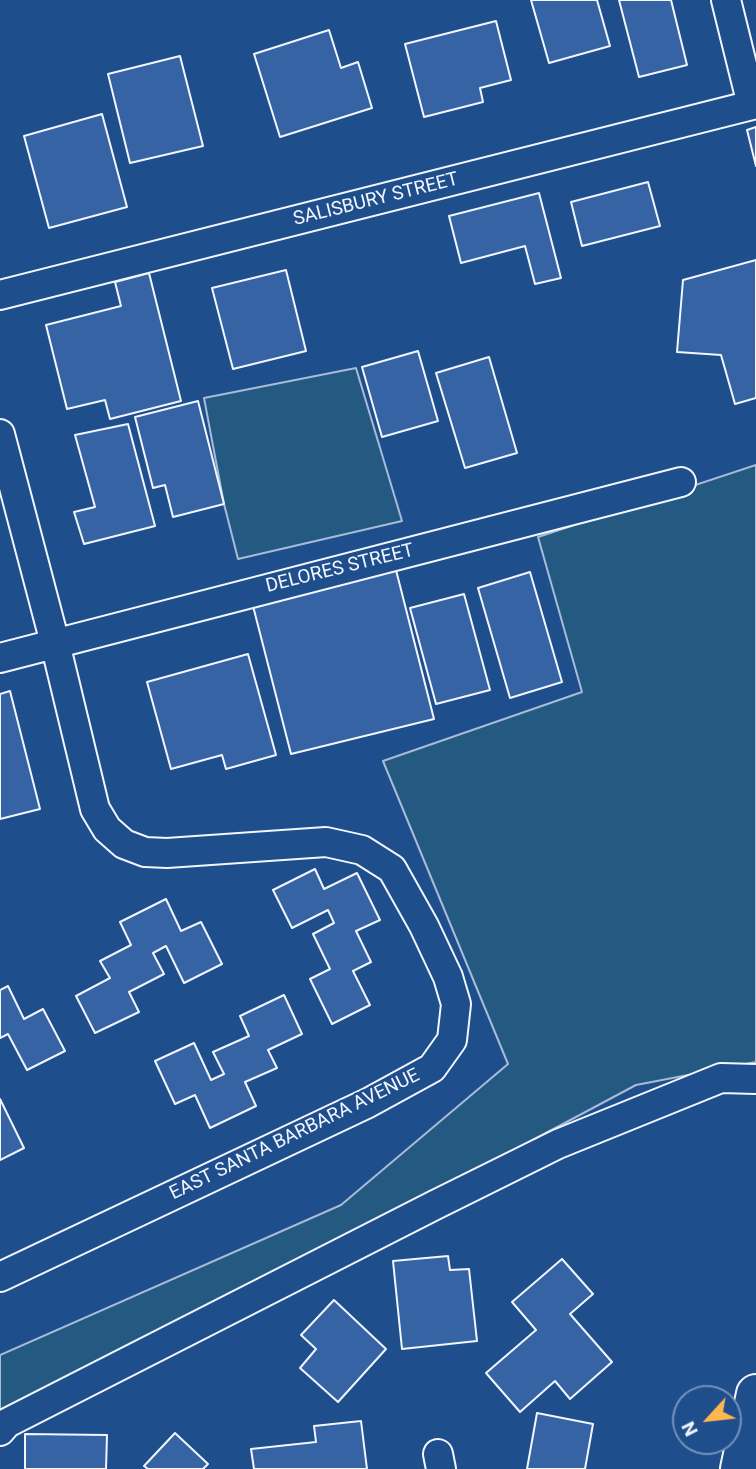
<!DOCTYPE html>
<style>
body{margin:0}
#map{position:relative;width:756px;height:1469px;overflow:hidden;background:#1f4e8c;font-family:Roboto,sans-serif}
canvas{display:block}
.north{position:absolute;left:672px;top:1385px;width:70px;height:70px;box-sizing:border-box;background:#1f4e8c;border:2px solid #7391ba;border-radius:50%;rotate:243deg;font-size:19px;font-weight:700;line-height:28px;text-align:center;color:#f2f6ff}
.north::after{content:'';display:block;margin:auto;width:24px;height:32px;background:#ffb74d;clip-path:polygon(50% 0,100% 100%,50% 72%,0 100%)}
</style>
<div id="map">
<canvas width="756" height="1469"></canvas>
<div class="north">N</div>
</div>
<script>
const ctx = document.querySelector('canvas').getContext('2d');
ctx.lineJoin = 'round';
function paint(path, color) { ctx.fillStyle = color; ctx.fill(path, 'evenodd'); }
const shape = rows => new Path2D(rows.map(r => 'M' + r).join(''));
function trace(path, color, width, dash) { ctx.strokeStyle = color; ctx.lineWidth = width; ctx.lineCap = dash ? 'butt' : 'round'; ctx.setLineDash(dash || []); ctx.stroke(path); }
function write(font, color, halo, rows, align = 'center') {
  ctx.font = font + ' Roboto,sans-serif'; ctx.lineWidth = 5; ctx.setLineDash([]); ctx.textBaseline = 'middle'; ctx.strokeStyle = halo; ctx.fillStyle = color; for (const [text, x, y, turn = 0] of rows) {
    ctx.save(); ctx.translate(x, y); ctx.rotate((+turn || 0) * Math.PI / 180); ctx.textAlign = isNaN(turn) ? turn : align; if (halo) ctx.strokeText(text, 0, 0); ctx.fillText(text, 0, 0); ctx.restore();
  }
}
const green = shape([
 [356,368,402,521,238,559,224,504,204,398,356,368],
 [756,465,756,1062,636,1085,289,1270,0,1416,0,1355,341,1205,508,1064,383,761,582,692,538,537,756,465]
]);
const building = shape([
 [531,0,597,0,610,46,549,63,531,0],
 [619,0,671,0,687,65,639,77,619,0],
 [496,21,511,80,480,88,483,102,424,117,405,44,496,21],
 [329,30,341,68,358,62,372,108,280,137,254,54,329,30],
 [180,56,203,146,130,163,108,74,180,56],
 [102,114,127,207,49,228,24,136,102,114],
 [756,127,756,166,747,130,756,127],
 [648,182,660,226,582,246,571,202,648,182],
 [539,193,561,278,535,284,525,246,461,263,449,216,539,193],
 [756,260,756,398,735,404,721,355,677,352,683,280,756,260],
 [286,270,306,351,233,369,212,288,286,270],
 [149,273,181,401,110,419,105,400,67,409,46,325,121,306,115,282,149,273],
 [418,351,438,421,382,437,362,367,418,351],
 [489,357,517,453,465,468,436,373,489,357],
 [198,401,224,504,173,517,165,485,153,488,135,417,198,401],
 [128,424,155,526,84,544,74,512,95,507,75,435,128,424],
 [396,570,434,719,291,754,253,606,396,570],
 [530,572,562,682,510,698,478,588,530,572],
 [464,594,490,690,436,704,410,608,464,594],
 [248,654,276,755,226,769,222,755,171,769,147,682,248,654],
 [10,691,40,809,0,819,0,694,10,691],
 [315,869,324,889,357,873,380,920,356,931,371,962,353,971,370,1005,332,1024,310,979,330,969,313,934,334,923,328,910,292,928,273,890,315,869],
 [166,899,181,931,201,922,222,964,184,983,166,946,153,953,164,974,129,992,139,1012,95,1033,76,996,110,978,100,961,131,945,120,922,166,899],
 [8,986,24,1019,43,1009,65,1051,27,1070,8,1034,0,1038,0,990,8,986],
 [284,995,302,1034,268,1050,277,1068,245,1082,256,1106,210,1128,195,1095,175,1104,155,1061,194,1043,211,1080,224,1074,213,1052,249,1036,240,1016,284,995],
 [0,1099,24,1148,0,1160,0,1099],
 [448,1256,450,1270,469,1269,477,1341,402,1349,393,1261,448,1256],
 [562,1259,593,1294,570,1314,612,1362,570,1399,555,1381,520,1412,486,1373,536,1330,512,1302,562,1259],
 [334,1300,386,1349,338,1402,300,1368,316,1349,301,1335,334,1300],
 [537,1413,593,1424,585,1469,527,1469,537,1413],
 [361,1421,367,1469,254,1469,251,1449,316,1442,314,1426,361,1421],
 [175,1433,208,1464,203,1469,148,1469,144,1466,175,1433],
 [25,1434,107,1435,106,1469,25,1469,25,1434]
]);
const minor = shape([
 [726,0,752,105],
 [0,295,756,104],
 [0,434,55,643,95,809,107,829,124,844,145,852,167,853,326,842,362,850,392,869,424,926,448,977,456,1004,452,1040,432,1068,368,1103,0,1277],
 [0,658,681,482],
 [0,1431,7,1423,435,1205,558,1144,721,1078,756,1079],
 [438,1454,441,1469]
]);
const primary = shape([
 [740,1469,756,1394]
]);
const streetNames = [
 ["SALISBURY STREET",376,200,-14],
 ["DELORES STREET",340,569,-14],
 ["EAST SANTA BARBARA AVENUE",295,1135,-26]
];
paint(green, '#245a82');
trace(green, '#a8bbd7', 2);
paint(building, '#3563a3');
trace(building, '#f2f6ff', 2);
trace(minor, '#f2f6ff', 32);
trace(primary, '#f2f6ff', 42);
trace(minor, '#1f4e8c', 28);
trace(primary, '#1f4e8c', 38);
write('19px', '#f2f6ff', '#1f4e8c', streetNames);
</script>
